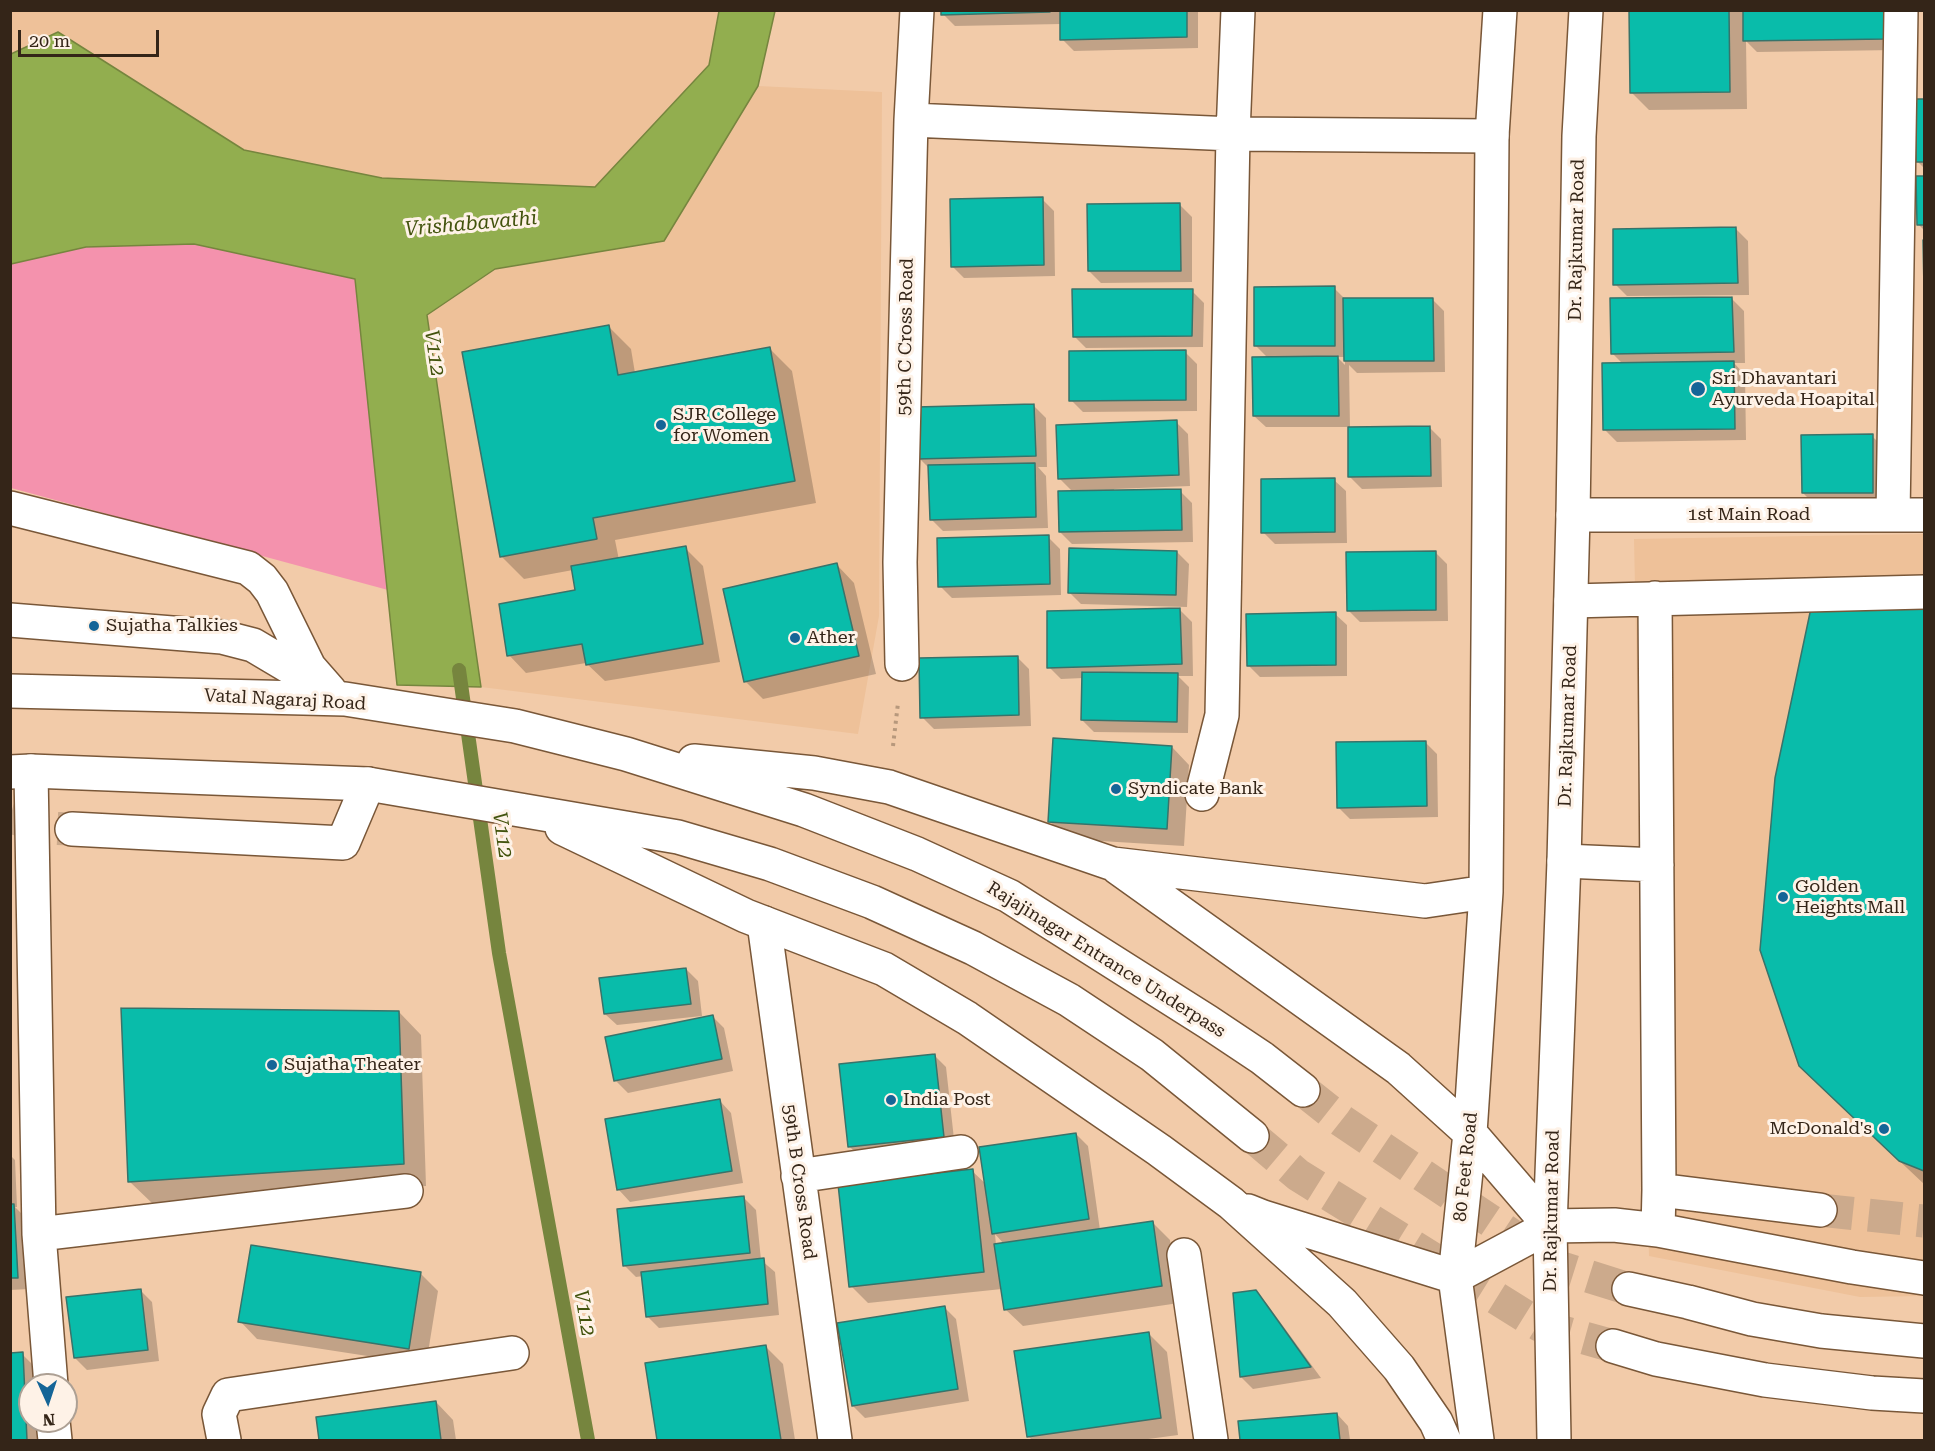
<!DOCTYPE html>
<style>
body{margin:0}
#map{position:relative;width:1935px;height:1451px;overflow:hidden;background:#f2cba9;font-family:"Roboto Serif",serif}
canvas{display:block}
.frame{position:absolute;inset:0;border:12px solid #342518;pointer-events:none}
.north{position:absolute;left:18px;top:1373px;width:60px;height:60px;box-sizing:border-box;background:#fef2e7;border:2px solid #ada094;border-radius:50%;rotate:177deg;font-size:16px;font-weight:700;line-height:24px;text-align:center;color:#342518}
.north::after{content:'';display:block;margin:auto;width:21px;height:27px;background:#156597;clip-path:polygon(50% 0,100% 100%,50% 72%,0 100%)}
.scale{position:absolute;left:18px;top:30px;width:141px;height:27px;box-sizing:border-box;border:3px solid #342518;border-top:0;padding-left:8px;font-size:18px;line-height:21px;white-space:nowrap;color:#342518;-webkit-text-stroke:4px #fef2e7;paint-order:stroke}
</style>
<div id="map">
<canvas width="1935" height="1451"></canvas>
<div class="frame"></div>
<div class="north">N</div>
<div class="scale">20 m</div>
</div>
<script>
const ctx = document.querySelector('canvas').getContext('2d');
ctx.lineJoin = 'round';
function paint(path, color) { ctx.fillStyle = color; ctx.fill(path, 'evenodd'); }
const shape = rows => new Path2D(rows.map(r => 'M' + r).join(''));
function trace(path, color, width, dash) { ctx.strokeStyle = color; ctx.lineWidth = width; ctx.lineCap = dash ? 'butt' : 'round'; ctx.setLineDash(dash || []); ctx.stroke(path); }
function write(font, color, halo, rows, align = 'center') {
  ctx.font = font + ' "Roboto Serif",serif'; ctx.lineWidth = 6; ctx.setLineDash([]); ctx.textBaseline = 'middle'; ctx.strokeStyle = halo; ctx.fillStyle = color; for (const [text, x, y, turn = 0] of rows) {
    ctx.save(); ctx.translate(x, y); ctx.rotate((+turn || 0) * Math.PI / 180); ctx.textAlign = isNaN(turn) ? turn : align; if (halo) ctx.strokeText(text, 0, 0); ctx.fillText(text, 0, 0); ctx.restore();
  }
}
const built = shape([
 [10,11,719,11,709,65,595,187,382,178,244,150,58,32,11,54],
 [758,86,882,92,879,616,858,734,481,687,427,315,495,269,664,241],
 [1924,534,1924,1296,1860,1297,1649,1256,1634,539]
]);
const green = shape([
 [194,244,355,279,388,590,11,488,10,264,86,247]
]);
const water = shape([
 [719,11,775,11,758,86,664,241,495,269,427,315,481,687,397,685,355,279,194,244,86,247,11,264,11,54,58,32,244,150,382,178,595,187,709,65,719,11]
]);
const shadow = shape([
 [943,10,1198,10,1198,48,1074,51,1062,39,1061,24,955,26,943,14],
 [1631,10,1896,10,1896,50,1757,52,1746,41,1747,109,1649,110,1632,93],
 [1917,101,1924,101,1924,168,1917,161],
 [1918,178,1924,178,1924,230,1919,225],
 [1042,199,1054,211,1055,276,964,278,952,266],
 [1180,205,1192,217,1192,282,1101,283,1089,271],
 [1736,229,1748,241,1749,295,1627,296,1615,284],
 [1334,288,1346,300,1432,299,1444,311,1445,372,1357,373,1349,365,1350,428,1429,427,1441,439,1442,487,1362,489,1350,477,1350,427,1266,427,1254,416,1268,358,1255,345],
 [1337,357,1345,357,1345,365],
 [1192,291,1204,303,1203,347,1086,348,1074,336],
 [1732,299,1744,311,1745,363,1734,363,1745,375,1746,440,1617,442,1605,430,1623,364,1612,353],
 [609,327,631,349,635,373,770,349,792,371,816,503,615,540,619,560,685,548,703,566,720,662,605,681,586,663,526,673,509,655,577,592,573,570,524,579,501,556],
 [1185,352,1197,364,1197,411,1083,412,1071,400],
 [1034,406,1046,418,1047,467,1038,467,1046,476,1048,528,943,531,931,519,930,469,919,458],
 [1176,422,1188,434,1190,486,1114,489,1115,492,1180,491,1192,503,1193,542,1072,544,1060,532,1073,492,1060,479],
 [1872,436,1884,448,1885,504,1815,505,1803,493],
 [1334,480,1346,491,1347,543,1275,544,1263,532],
 [1048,537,1060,549,1061,595,952,598,940,586],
 [1177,552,1189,564,1187,607,1081,604,1069,592],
 [1435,552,1447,564,1448,621,1360,622,1348,610],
 [837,565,854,583,876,674,763,699,745,681],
 [1924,608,1924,1184,1823,1089,1812,610],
 [1180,610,1192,622,1193,676,1178,676,1189,687,1188,733,1094,732,1082,720,1083,678,1061,679,1049,667],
 [1335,614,1347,625,1347,676,1260,677,1248,665],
 [1017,657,1029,669,1031,726,934,729,922,717],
 [1425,742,1437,754,1438,817,1350,819,1338,807],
 [1172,747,1189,765,1184,846,1067,839,1049,821],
 [686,969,698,981,702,1016,617,1025,605,1014],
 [399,1012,421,1035,426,1186,153,1204,130,1182],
 [712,1016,724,1028,733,1071,628,1093,616,1081,607,1038],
 [934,1055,946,1067,955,1148,861,1158,849,1146],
 [720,1101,731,1113,743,1183,630,1202,619,1190],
 [1076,1134,1088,1146,1100,1230,1152,1222,1170,1240,1179,1303,1023,1326,1005,1309,1002,1289,868,1303,851,1286,972,1171,987,1185],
 [995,1234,1004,1244,996,1245],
 [10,1155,15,1160,17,1207,15,1207,26,1218,29,1289,10,1290],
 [744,1198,756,1210,761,1260,775,1272,779,1315,659,1328,647,1316,643,1276,636,1277,624,1265],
 [421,1274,438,1291,426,1365,257,1339,240,1321],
 [140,1290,152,1302,159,1361,87,1370,75,1358],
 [1255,1292,1267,1304,1321,1378,1253,1389,1241,1377],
 [944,1307,956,1319,969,1401,865,1418,853,1406],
 [1149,1334,1167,1352,1178,1435,1141,1440,1032,1440,1028,1436],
 [765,1346,783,1364,795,1440,659,1440,647,1364],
 [22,1354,34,1366,35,1385,30,1385,30,1421,37,1421,38,1440,10,1440,10,1355],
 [436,1402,453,1420,456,1440,320,1440,317,1418],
 [1337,1414,1348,1426,1350,1440,1241,1440,1240,1423]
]);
const stream = shape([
 [459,670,499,953,588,1440]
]);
const building = shape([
 [941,10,1050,10,1050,12,941,15,941,10],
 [1060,10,1187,10,1187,37,1060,40,1060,10],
 [1629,10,1729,10,1730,92,1630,93,1629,10],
 [1743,10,1885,10,1885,39,1743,41,1743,10],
 [1915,99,1924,99,1924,162,1916,162,1915,99],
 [1916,176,1924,176,1924,225,1917,225,1916,176],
 [1043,197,1044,265,951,267,950,199,1043,197],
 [1180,203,1181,271,1088,271,1087,204,1180,203],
 [1736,227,1738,283,1613,285,1613,229,1736,227],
 [1923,240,1924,240,1924,289,1923,240],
 [1335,286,1335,346,1254,346,1254,287,1335,286],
 [1072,289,1193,289,1192,336,1073,337,1072,289],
 [1732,297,1734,352,1611,354,1610,298,1732,297],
 [1343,298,1433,298,1434,361,1344,361,1343,298],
 [609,325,618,375,770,347,795,481,593,518,597,539,500,557,462,352,609,325],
 [1186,350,1186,400,1069,401,1069,351,1186,350],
 [1338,356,1339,416,1253,416,1252,357,1338,356],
 [1734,361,1735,429,1603,430,1602,363,1734,361],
 [1034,404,1036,456,917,459,916,407,1034,404],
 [1177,420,1179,475,1058,479,1056,425,1177,420],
 [1430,426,1431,476,1348,477,1348,427,1430,426],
 [1873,434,1873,493,1802,493,1801,435,1873,434],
 [1035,463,1036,517,930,520,928,465,1035,463],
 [1335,478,1335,532,1261,533,1261,479,1335,478],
 [1181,489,1182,530,1059,532,1058,491,1181,489],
 [1049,535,1050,584,938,587,937,538,1049,535],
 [686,546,703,644,586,665,582,644,507,656,499,604,575,590,571,566,686,546],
 [1069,548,1177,551,1176,595,1068,593,1069,548],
 [1436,551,1436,610,1347,611,1346,552,1436,551],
 [837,563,859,656,744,682,723,589,837,563],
 [1924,607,1924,1171,1899,1161,1799,1066,1760,950,1775,778,1811,608,1924,607],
 [1180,608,1182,664,1047,668,1047,611,1180,608],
 [1336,612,1336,665,1247,666,1246,614,1336,612],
 [1018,656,1019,715,920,718,919,658,1018,656],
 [1082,672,1178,673,1177,722,1081,720,1082,672],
 [1053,738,1172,746,1167,829,1048,822,1053,738],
 [1426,741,1427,806,1337,808,1336,742,1426,741],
 [686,968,691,1004,604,1014,599,978,686,968],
 [121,1008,399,1011,404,1164,128,1182,121,1008],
 [713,1015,722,1059,614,1081,605,1037,713,1015],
 [935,1054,944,1137,848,1147,839,1064,935,1054],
 [720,1099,732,1171,617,1190,605,1119,720,1099],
 [1076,1133,1089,1219,992,1234,979,1147,1076,1133],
 [973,1169,984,1272,849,1287,838,1184,973,1169],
 [744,1196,750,1253,623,1266,617,1209,744,1196],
 [10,1204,14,1204,18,1278,10,1278,10,1204],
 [1153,1221,1162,1286,1004,1310,994,1244,1153,1221],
 [251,1245,421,1272,409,1349,238,1322,251,1245],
 [764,1258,768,1304,646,1317,641,1272,764,1258],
 [141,1289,148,1350,74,1358,66,1297,141,1289],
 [1256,1290,1311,1367,1240,1377,1233,1293,1256,1290],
 [945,1306,958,1389,852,1406,837,1323,945,1306],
 [1149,1332,1161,1418,1027,1437,1014,1351,1149,1332],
 [766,1345,781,1440,657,1440,645,1363,766,1345],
 [23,1352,27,1440,10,1440,10,1353,23,1352],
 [436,1401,441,1440,319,1440,316,1417,436,1401],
 [1337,1413,1340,1440,1240,1440,1238,1421,1337,1413]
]);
const minorTunnel = shape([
 [10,817,48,828,72,829],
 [1820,1210,1924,1221]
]);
const majorTunnel = shape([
 [1303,1090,1342,1121,1559,1267,1629,1289],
 [1252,1136,1298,1175,1541,1326,1613,1346]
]);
const path = shape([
 [893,746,898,703]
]);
const minor = shape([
 [911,120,1233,134,1492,136],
 [10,508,248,568,262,579,272,592,309,667,330,691],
 [1573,515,1924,515],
 [1893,515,1901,10],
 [1655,598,1659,1190,1658,1230],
 [1571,601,1924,592],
 [10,620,222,637,253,645,317,683],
 [902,664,900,562,911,120,917,10],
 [31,771,39,1234,51,1385],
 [1202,794,1222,715,1233,134,1238,10],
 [72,829,343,843,368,784],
 [1564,861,1657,865],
 [764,923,835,1440],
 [798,1176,961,1152],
 [1659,1190,1820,1210],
 [1550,1226,1614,1225,1658,1230,1852,1267,1924,1278],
 [39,1234,406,1191],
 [1184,1255,1211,1440],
 [53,1421,55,1440],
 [224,1440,219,1414,228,1395,512,1353]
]);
const major = shape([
 [10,691,345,699,515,726,626,754,804,810,917,854,1009,896,1208,1022,1262,1058,1303,1090],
 [694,761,814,773,889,787,1113,864,1425,901,1486,892],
 [10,772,31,771,368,784,678,837,770,864,872,902,973,948,1069,1000,1152,1055,1252,1136],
 [562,828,746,916,884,969,967,1018,1159,1150,1231,1203,1342,1303,1399,1368,1436,1422,1444,1440],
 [1117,867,1398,1068,1470,1133,1550,1226],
 [1248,1211,1263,1217,1455,1277,1550,1226],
 [1629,1289,1688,1302,1752,1319,1821,1331,1924,1341],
 [1613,1346,1656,1359,1765,1380,1872,1393,1924,1396],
 [1477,1440,1455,1277,1470,1133,1486,892,1492,136,1500,10],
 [1554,1440,1550,1226,1564,861,1573,515,1579,136,1586,10]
]);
const markers = [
 [1698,389,8,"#156597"],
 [661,425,6,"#156597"],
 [94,626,6,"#156597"],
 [795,638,6,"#156597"],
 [1116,789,6,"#156597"],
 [1783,897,6,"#156597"],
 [272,1065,6,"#156597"],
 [891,1100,6,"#156597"],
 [1884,1129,6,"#156597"]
];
const streetNames = [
 ["Dr. Rajkumar Road",1577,240,-89],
 ["59th C Cross Road",906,337,-89],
 ["1st Main Road",1749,515],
 ["Vatal Nagaraj Road",285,700,3],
 ["Dr. Rajkumar Road",1568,726,-88],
 ["Rajajinagar Entrance Underpass",1106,960,32],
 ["80 Feet Road",1466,1167,-84],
 ["59th B Cross Road",799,1182,82],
 ["Dr. Rajkumar Road",1552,1211,-89]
];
const poiNames = [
 ["Sri Dhavantari",1712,379],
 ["Ayurveda Hoapital",1712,400],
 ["SJR College",673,415],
 ["for Women",673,436],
 ["Sujatha Talkies",106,626],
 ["Ather",807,638],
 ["Syndicate Bank",1128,789],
 ["Golden",1795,887],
 ["Heights Mall",1795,908],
 ["Sujatha Theater",284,1065],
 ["India Post",903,1100],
 ["McDonald's",1872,1129,"right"]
];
const waterNames = [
 ["Vrishabavathi",471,224,-5],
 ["V112",434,353,82],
 ["V112",502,835,82],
 ["V112",584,1313,80]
];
paint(built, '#eec199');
paint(green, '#f492ad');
paint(water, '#92ae4f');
trace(water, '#76853e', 1.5);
paint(shadow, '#0003');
trace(stream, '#76853e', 14);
paint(building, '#09bcaa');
trace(building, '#38736a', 1.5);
trace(minorTunnel, '#ccaa8c', 33, [33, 16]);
trace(majorTunnel, '#ccaa8c', 33, [33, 16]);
trace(minor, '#795738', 36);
trace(major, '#795738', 36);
trace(path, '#b7987c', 4, [3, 4.5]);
trace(minor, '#fff', 33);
trace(major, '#fff', 33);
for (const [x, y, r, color] of markers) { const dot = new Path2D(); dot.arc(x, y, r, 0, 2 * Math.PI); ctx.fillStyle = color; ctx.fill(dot); trace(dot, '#fef2e7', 2); }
write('18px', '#342518', '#fef2e7', streetNames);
write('18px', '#342518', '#fef2e7', poiNames, 'left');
write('italic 20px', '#42530d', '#fef2e7', waterNames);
</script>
